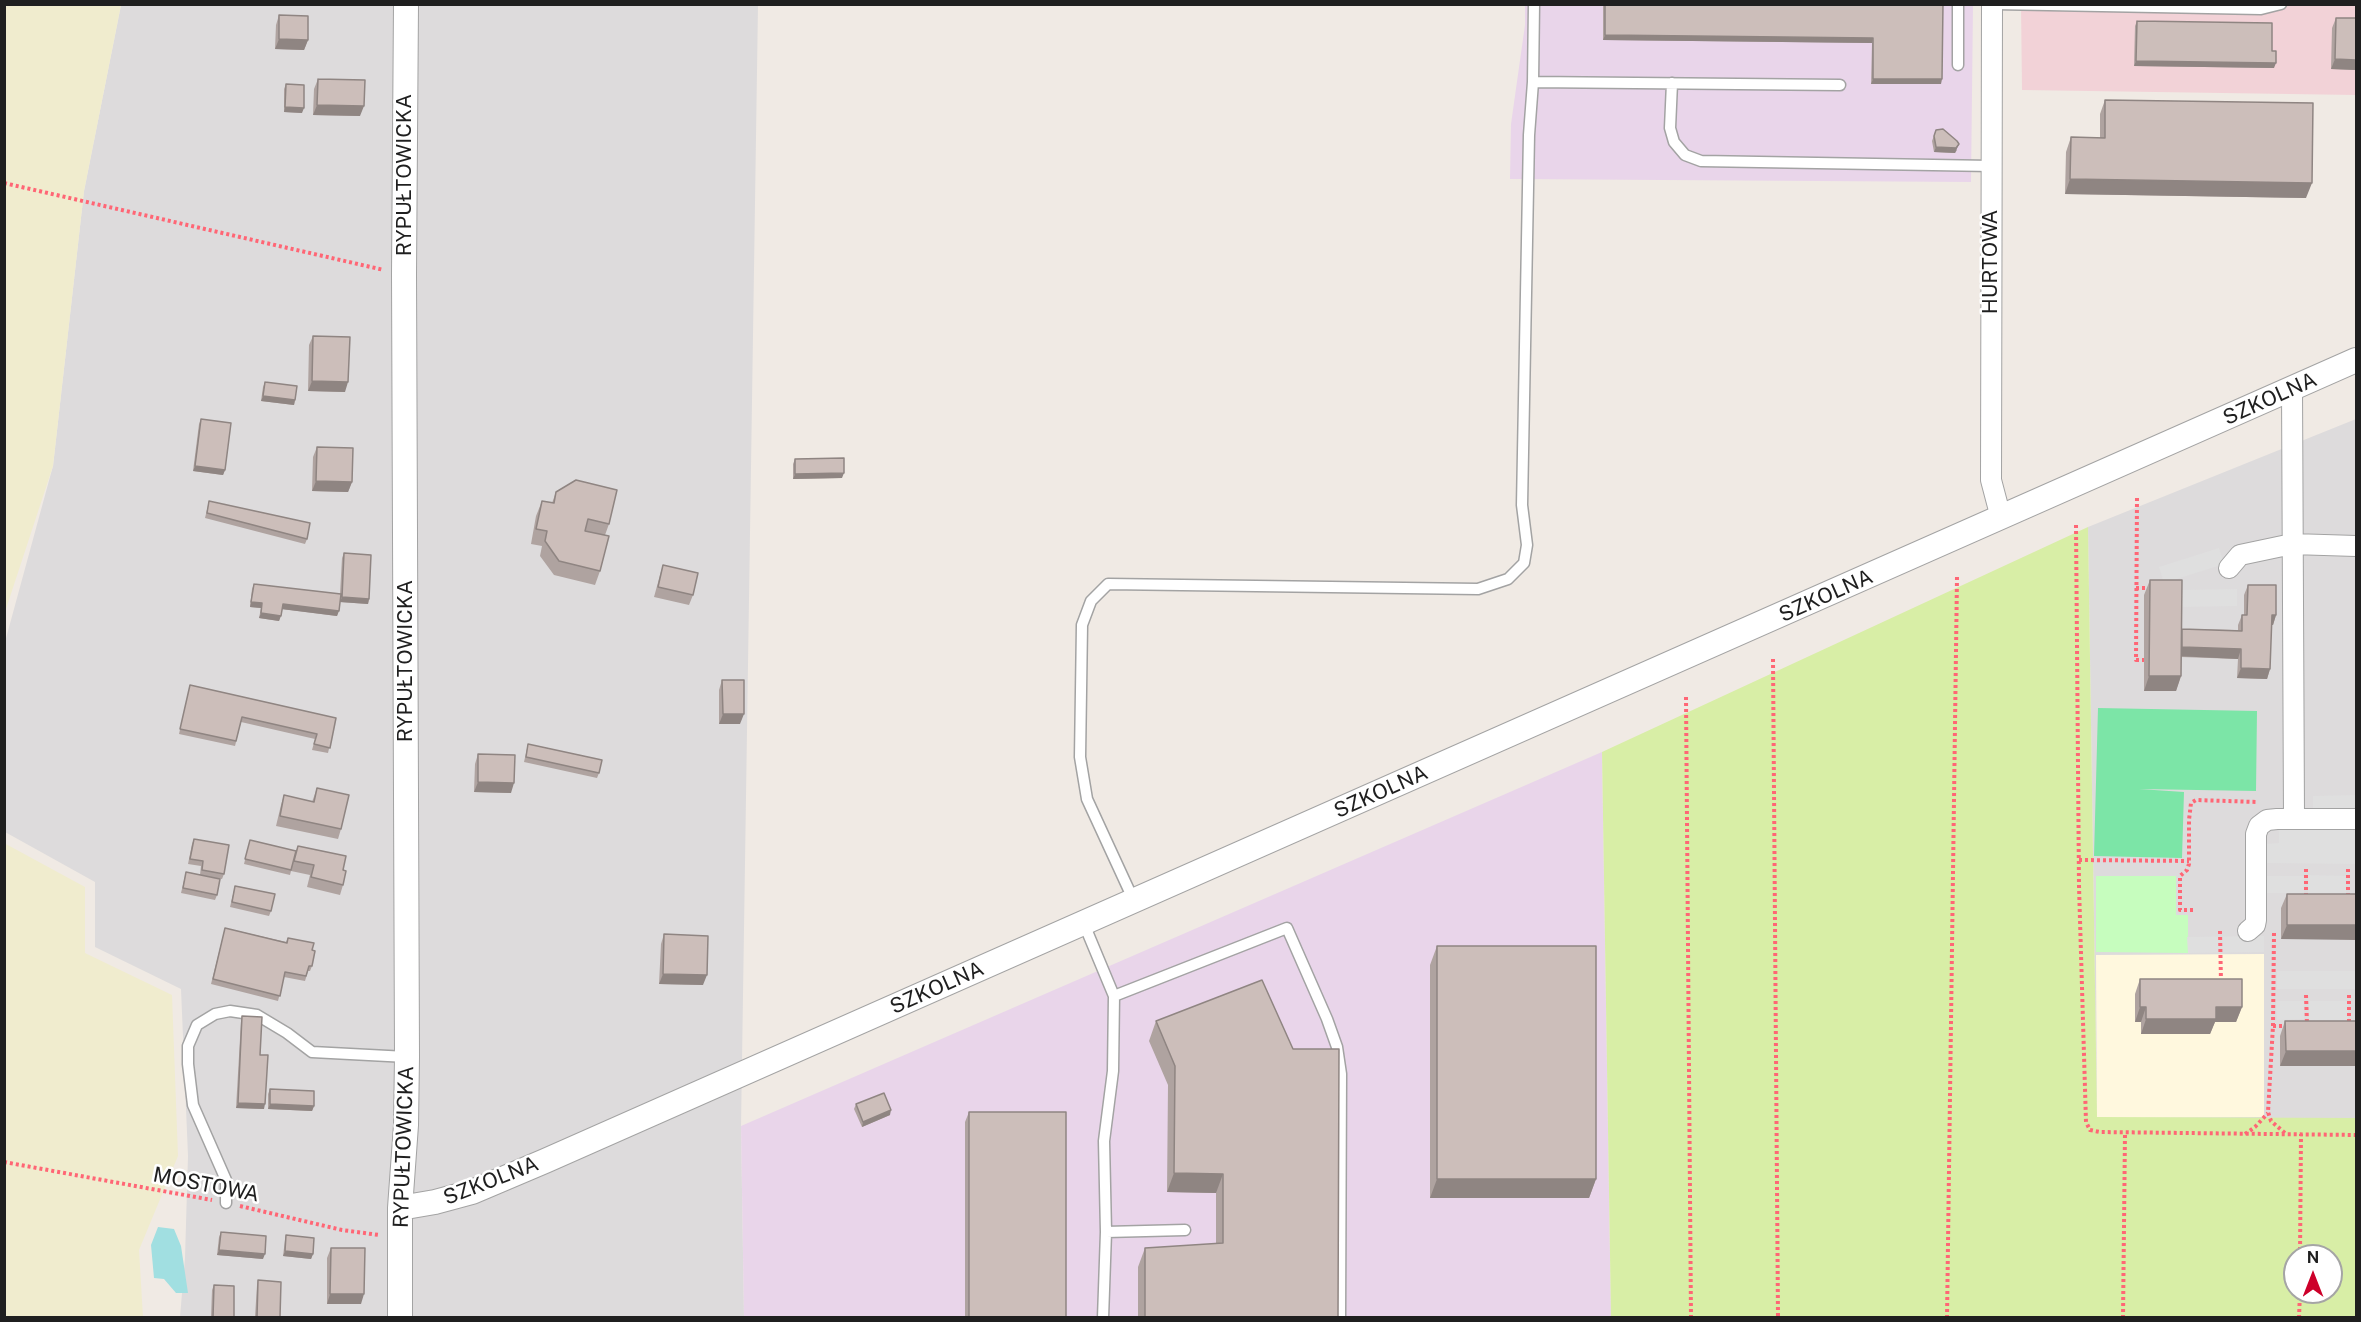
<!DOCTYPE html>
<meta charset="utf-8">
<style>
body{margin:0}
#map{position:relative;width:2361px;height:1322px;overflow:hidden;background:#f0eae4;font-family:"Public Sans",sans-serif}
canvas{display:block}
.frame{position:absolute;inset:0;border:6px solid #1f1f1f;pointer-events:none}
.north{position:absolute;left:2283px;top:1244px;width:60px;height:60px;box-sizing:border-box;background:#fff;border:2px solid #a5a5a5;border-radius:50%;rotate:0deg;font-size:16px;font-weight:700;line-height:24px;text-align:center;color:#1f1f1f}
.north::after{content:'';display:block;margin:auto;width:21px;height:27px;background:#cd002a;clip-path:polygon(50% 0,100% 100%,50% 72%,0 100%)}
</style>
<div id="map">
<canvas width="2361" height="1322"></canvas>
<div class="frame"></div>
<div class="north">N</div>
</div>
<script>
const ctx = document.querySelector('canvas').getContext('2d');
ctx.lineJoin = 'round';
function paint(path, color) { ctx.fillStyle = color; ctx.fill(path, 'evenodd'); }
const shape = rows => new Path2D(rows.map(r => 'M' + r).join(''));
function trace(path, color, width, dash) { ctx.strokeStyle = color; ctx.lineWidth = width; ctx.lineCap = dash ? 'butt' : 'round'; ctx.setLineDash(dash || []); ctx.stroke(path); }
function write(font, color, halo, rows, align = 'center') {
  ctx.font = font + ' "Public Sans",sans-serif'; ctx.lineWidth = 5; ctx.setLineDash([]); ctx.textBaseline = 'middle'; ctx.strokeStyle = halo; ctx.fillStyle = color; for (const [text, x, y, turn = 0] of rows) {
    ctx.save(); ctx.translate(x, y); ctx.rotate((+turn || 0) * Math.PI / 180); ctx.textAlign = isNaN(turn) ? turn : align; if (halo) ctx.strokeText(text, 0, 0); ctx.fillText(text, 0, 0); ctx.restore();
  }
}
const residential = shape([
 [121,5,758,5,741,1126,744,1317,180,1317,185,1258,188,1156,181,989,95,947,95,882,5,832,5,642,53,466,84,191],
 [2356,419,2356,1120,2097,1118,2088,527]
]);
const commercial = shape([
 [2021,5,2356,5,2356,95,2022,90]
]);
const industrial = shape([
 [1525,5,1973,5,1971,182,1510,179,1511,124,1525,25],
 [1602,752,1611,1317,744,1317,741,1126]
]);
const education = shape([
 [2264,954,2264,1117,2097,1118,2096,955]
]);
const farmland = shape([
 [5,4,121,5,84,191,53,466,5,612],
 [4,843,85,887,85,953,172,995,178,1156,139,1250,143,1317,5,1317]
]);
const grass = shape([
 [2088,527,2097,1117,2356,1118,2356,1317,1611,1317,1602,752],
 [2295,1256,2331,1256,2331,1292,2295,1292]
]);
const park = shape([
 [2096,876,2176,876,2176,915,2188,915,2188,953,2096,952]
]);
const pitch = shape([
 [2098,708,2257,711,2256,791,2139,789,2184,792,2182,858,2094,856]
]);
const parking = shape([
 [2219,548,2224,564,2164,583,2159,567],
 [2237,589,2237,606,2180,607,2180,590],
 [2356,795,2356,811,2313,811,2313,796],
 [2279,827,2356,828,2356,864,2266,863,2266,844,2279,843],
 [2308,875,2346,876,2346,893,2308,893],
 [2266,876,2304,876,2304,893,2266,893],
 [2264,936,2264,952,2188,953,2187,937],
 [2277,971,2356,971,2356,989,2277,989],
 [2276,1001,2304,1001,2304,1019,2277,1020],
 [2309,1001,2348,1001,2348,1020,2309,1020]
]);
const water = shape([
 [158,1227,174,1229,181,1246,188,1293,176,1293,164,1279,154,1278,151,1245]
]);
const path = shape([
 [4,183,384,270],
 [2137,498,2136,660,2144,660],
 [2076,525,2079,886,2086,1122,2090,1130,2100,1132,2356,1135],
 [2136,588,2150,588],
 [1773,659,1778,1318],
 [1686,697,1691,1318],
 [2079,860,2189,861],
 [2306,896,2306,869],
 [2348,896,2348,869],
 [2193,910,2180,910,2180,876,2187,870,2189,864,2189,820,2191,803,2196,800,2257,802],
 [2220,931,2221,982],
 [2274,933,2273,1026,2268,1112,2271,1121,2286,1134],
 [2306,995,2307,1024],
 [2349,995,2349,1024],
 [2273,1026,2287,1026],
 [2245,1134,2255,1127,2268,1113],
 [4,1162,212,1200],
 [240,1206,342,1230,379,1235],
 [2300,1256,2301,1134],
 [1947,1318,1957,577],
 [2123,1318,2125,1133],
 [2299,1318,2300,1292]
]);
const service = shape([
 [1958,4,1958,65],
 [1995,4,2261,9,2281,4],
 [1533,82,1840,85],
 [1672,83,1670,128,1674,142,1685,155,1701,161,1991,166],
 [1134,901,1087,799,1080,757,1082,625,1091,601,1108,584,1478,589,1508,579,1524,563,1527,545,1522,505,1529,135,1533,82,1534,4],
 [1084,924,1114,996,1113,1071,1104,1141,1106,1232,1103,1318],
 [1114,996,1287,928,1327,1019,1337,1047,1341,1074,1340,1318],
 [226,1203,226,1180,193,1105,188,1064,188,1046,197,1025,215,1014,230,1011,257,1015,287,1033,312,1052,407,1057],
 [1106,1232,1185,1230]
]);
const minor = shape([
 [1992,4,1991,480,2001,518],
 [2292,389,2294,818],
 [2229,568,2240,555,2292,544,2356,546],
 [2248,931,2255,925,2256,920,2256,834,2259,826,2267,820,2277,819,2356,819]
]);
const tertiary = shape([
 [400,1208,435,1202,472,1192,545,1161,2356,360],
 [400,1318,400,1208,406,1125,407,1057,404,274,406,4]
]);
const wall = shape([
 [1603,4,1943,4,1941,84,1871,84,1872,43,1603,40],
 [279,15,308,40,304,50,275,49,276,25],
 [2336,18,2356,18,2356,70,2331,69,2332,28],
 [2137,21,2272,51,2274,68,2134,66,2135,26],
 [318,79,360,116,313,115,314,89],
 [286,84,302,113,284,112,284,89],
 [2105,100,2306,198,2065,194,2066,152,2071,137,2100,138,2100,114],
 [1936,130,1957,150,1955,153,1934,152,1932,141],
 [313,336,345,392,308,391,309,345],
 [265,382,295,400,294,405,261,401,263,387],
 [201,419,225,470,223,475,193,471,199,424],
 [317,447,352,482,348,492,312,491,313,457],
 [795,459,842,478,793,479,793,464],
 [556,492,609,524,605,535,600,571,595,585,554,575,540,556,542,546,531,544,536,516,542,501,552,503],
 [209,501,307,539,305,544,205,518],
 [344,553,369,599,368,604,340,602,337,616,282,609,279,621,259,618,261,608,250,607,252,589,254,584,340,594,342,558],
 [663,565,693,595,689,605,654,597,660,575],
 [2150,580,2182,629,2238,630,2238,625,2242,615,2244,615,2244,595,2248,585,2276,615,2273,625,2271,625,2270,669,2267,679,2237,678,2238,659,2181,657,2181,676,2176,691,2144,691,2144,595],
 [722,680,740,724,719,724,719,690],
 [190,685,336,718,328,753,312,750,315,739,241,722,235,746,179,734],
 [528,744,599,773,597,778,524,762],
 [478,754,511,793,474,792,475,764],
 [317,788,341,829,338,839,276,826,281,805,284,795,312,802],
 [194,839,224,874,222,879,207,877,217,895,215,900,181,893,186,872,200,875,201,866,188,864,192,844],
 [250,840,296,851,298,846,343,870,343,885,340,895,307,887,310,875,291,871,290,875,244,864],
 [235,886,271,911,269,916,230,907],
 [2287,894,2356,894,2281,939,2281,908],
 [225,928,286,942,288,938,312,950,312,966,310,971,308,971,305,981,284,977,278,1001,211,984],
 [664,934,703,985,659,984,661,944],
 [1437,946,1596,1179,1589,1198,1430,1198,1430,965],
 [2140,979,2242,1007,2236,1022,2215,1022,2210,1034,2141,1034,2141,1022,2135,1022,2135,994],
 [242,1016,260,1055,264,1109,236,1108,241,1021],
 [1156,1021,1338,1317,1138,1317,1138,1267,1145,1248,1216,1244,1216,1193,1167,1192,1168,1085,1149,1041],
 [2285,1021,2356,1021,2280,1066,2280,1036],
 [270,1089,314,1106,312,1111,268,1109,268,1094],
 [856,1104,890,1115,862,1127,854,1109],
 [969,1112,1066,1317,965,1317,965,1122],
 [221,1232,263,1259,217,1255,219,1237],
 [286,1235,313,1254,311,1259,283,1256,285,1240],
 [331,1248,361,1304,327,1304,327,1258],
 [258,1280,280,1317,255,1317,257,1285],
 [214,1285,234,1317,211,1317,212,1290]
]);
const shadedWall = shape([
 [1605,35,1873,38,1872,43,1603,40],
 [279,39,308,40,304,50,275,49],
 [2335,59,2356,60,2356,70,2331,69],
 [2136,61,2276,63,2274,68,2134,66],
 [1873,79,1942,79,1941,84,1871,84],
 [317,105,364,106,360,116,313,115],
 [285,107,304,108,302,113,284,112],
 [1959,144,1955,153,1934,152,1936,147],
 [2070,179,2312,183,2306,198,2065,194],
 [312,381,348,382,345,392,308,391],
 [263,396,295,400,294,405,261,401],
 [195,466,225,470,223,475,193,471],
 [844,473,842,478,793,479,795,474],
 [316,481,352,482,348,492,312,491],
 [342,597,369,599,368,604,340,602],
 [251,602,262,603,261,608,250,607],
 [283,604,339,611,337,616,281,609],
 [261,613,281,616,279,621,259,618],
 [2272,615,2276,615,2273,625,2268,625],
 [2180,646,2241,649,2238,659,2176,656],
 [2241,668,2270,669,2267,679,2237,678],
 [2149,676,2181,676,2176,691,2144,691],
 [723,714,744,714,740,724,719,724],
 [478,782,514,783,511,793,474,792],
 [2287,925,2356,925,2356,940,2281,939],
 [663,974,707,975,703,985,659,984],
 [2140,1007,2146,1007,2141,1022,2135,1022],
 [2216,1007,2242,1007,2236,1022,2215,1022,2210,1034,2141,1034,2146,1019],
 [2286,1051,2356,1051,2356,1066,2280,1066],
 [238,1103,265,1104,264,1109,236,1108],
 [270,1104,314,1106,312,1111,268,1109],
 [891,1110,890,1115,862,1127,863,1122],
 [1174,1173,1223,1174,1216,1193,1167,1192],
 [1437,1179,1596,1179,1589,1198,1430,1198],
 [219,1250,265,1254,263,1259,217,1255],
 [285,1251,313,1254,311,1259,283,1256],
 [330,1294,364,1294,361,1304,327,1304]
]);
const building = shape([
 [1605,4,1943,4,1942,79,1873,79,1873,38,1605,35,1605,4],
 [279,15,308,16,308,40,279,39,279,15],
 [2336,18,2356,18,2356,60,2335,59,2336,18],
 [2137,21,2272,23,2272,51,2276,51,2276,63,2136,61,2137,21],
 [318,79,365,80,364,106,317,105,318,79],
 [286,84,304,85,304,108,285,107,286,84],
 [2105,100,2313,103,2312,183,2070,179,2071,137,2105,138,2105,100],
 [1943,129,1957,141,1959,144,1956,148,1936,147,1934,136,1936,130,1943,129],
 [313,336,350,337,348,382,312,381,313,336],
 [265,382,297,386,295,400,263,396,265,382],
 [201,419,231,423,225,470,195,466,201,419],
 [317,447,353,448,352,482,316,481,317,447],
 [844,458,844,473,795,474,795,459,844,458],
 [576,480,617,490,609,524,588,519,585,531,609,536,600,571,559,561,545,541,547,531,536,529,542,501,554,503,556,492,576,480],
 [209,501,310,523,307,539,207,513,209,501],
 [344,553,371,555,369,599,342,597,344,553],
 [663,565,698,573,693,595,658,587,663,565],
 [2150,580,2182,580,2181,676,2149,676,2150,580],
 [254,584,341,594,339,611,283,604,281,616,261,613,262,603,251,602,254,584],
 [2248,585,2276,585,2276,615,2272,615,2270,669,2241,668,2241,649,2182,647,2182,629,2242,631,2242,615,2247,615,2248,585],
 [722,680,744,680,744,714,723,714,722,680],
 [190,685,336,718,330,748,314,744,317,734,242,717,236,741,180,729,190,685],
 [528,744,602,760,599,773,526,757,528,744],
 [478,754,515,755,514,783,478,782,478,754],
 [317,788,349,795,341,829,280,816,284,795,314,802,317,788],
 [194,839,229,845,224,874,202,870,203,861,190,859,194,839],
 [250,840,296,851,291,870,245,859,250,840],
 [298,846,346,856,343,870,346,871,343,885,311,877,314,865,294,861,298,846],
 [186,872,220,879,217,895,183,888,186,872],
 [235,886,275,894,271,911,232,902,235,886],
 [2287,894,2356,894,2356,925,2287,925,2287,894],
 [225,928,287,943,288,938,314,943,312,950,315,951,312,966,309,966,306,976,285,972,280,996,213,979,225,928],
 [664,934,708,936,707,975,663,974,664,934],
 [1437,946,1596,946,1596,1179,1437,1179,1437,946],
 [2140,979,2242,979,2242,1007,2216,1007,2216,1019,2146,1019,2146,1007,2140,1007,2140,979],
 [1262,980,1293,1049,1339,1049,1338,1317,1145,1317,1145,1248,1223,1243,1223,1174,1174,1173,1175,1066,1156,1021,1262,980],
 [242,1016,262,1017,260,1055,268,1055,265,1104,238,1103,242,1016],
 [2285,1021,2356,1021,2356,1051,2286,1051,2285,1021],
 [270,1089,314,1091,314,1106,270,1104,270,1089],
 [884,1093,891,1110,863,1122,856,1104,884,1093],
 [969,1112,1066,1112,1066,1317,969,1317,969,1112],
 [221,1232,266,1236,265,1254,219,1250,221,1232],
 [286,1235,314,1238,313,1254,285,1251,286,1235],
 [331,1248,365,1248,364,1294,330,1294,331,1248],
 [258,1280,281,1282,280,1317,257,1317,258,1280],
 [214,1285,234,1286,234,1317,213,1317,214,1285]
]);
const streetNames = [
 ["RYPUŁTOWICKA",405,175,-90],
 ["HURTOWA",1991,262,-90],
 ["SZKOLNA",2270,399,-24],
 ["SZKOLNA",1826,596,-24],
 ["RYPUŁTOWICKA",406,661,-90],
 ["SZKOLNA",1381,792,-24],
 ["SZKOLNA",937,988,-24],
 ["RYPUŁTOWICKA",404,1147,-88],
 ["SZKOLNA",491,1181,-21],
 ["MOSTOWA",206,1185,11]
];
paint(residential, '#dddbdc');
paint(commercial, '#f2d2d7');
paint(industrial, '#e9d5ea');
paint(education, '#fff8de');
paint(farmland, '#f0ecce');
paint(grass, '#d8eea6');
paint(park, '#c6fdbe');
paint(pitch, '#7ce5a7');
paint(parking, '#dfdfdf');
paint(water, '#a1dfe1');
trace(service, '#a3a3a3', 13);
trace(minor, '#a3a3a3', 22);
trace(tertiary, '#a3a3a3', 26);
trace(path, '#ff6675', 4, [3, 3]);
trace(service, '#fff', 10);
trace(minor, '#fff', 20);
trace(tertiary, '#fff', 24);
paint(wall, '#afa3a0');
paint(shadedWall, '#8f8582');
paint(building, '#ccbeba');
trace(building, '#8f8582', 1.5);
write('21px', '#1f1f1f', '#fff', streetNames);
</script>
